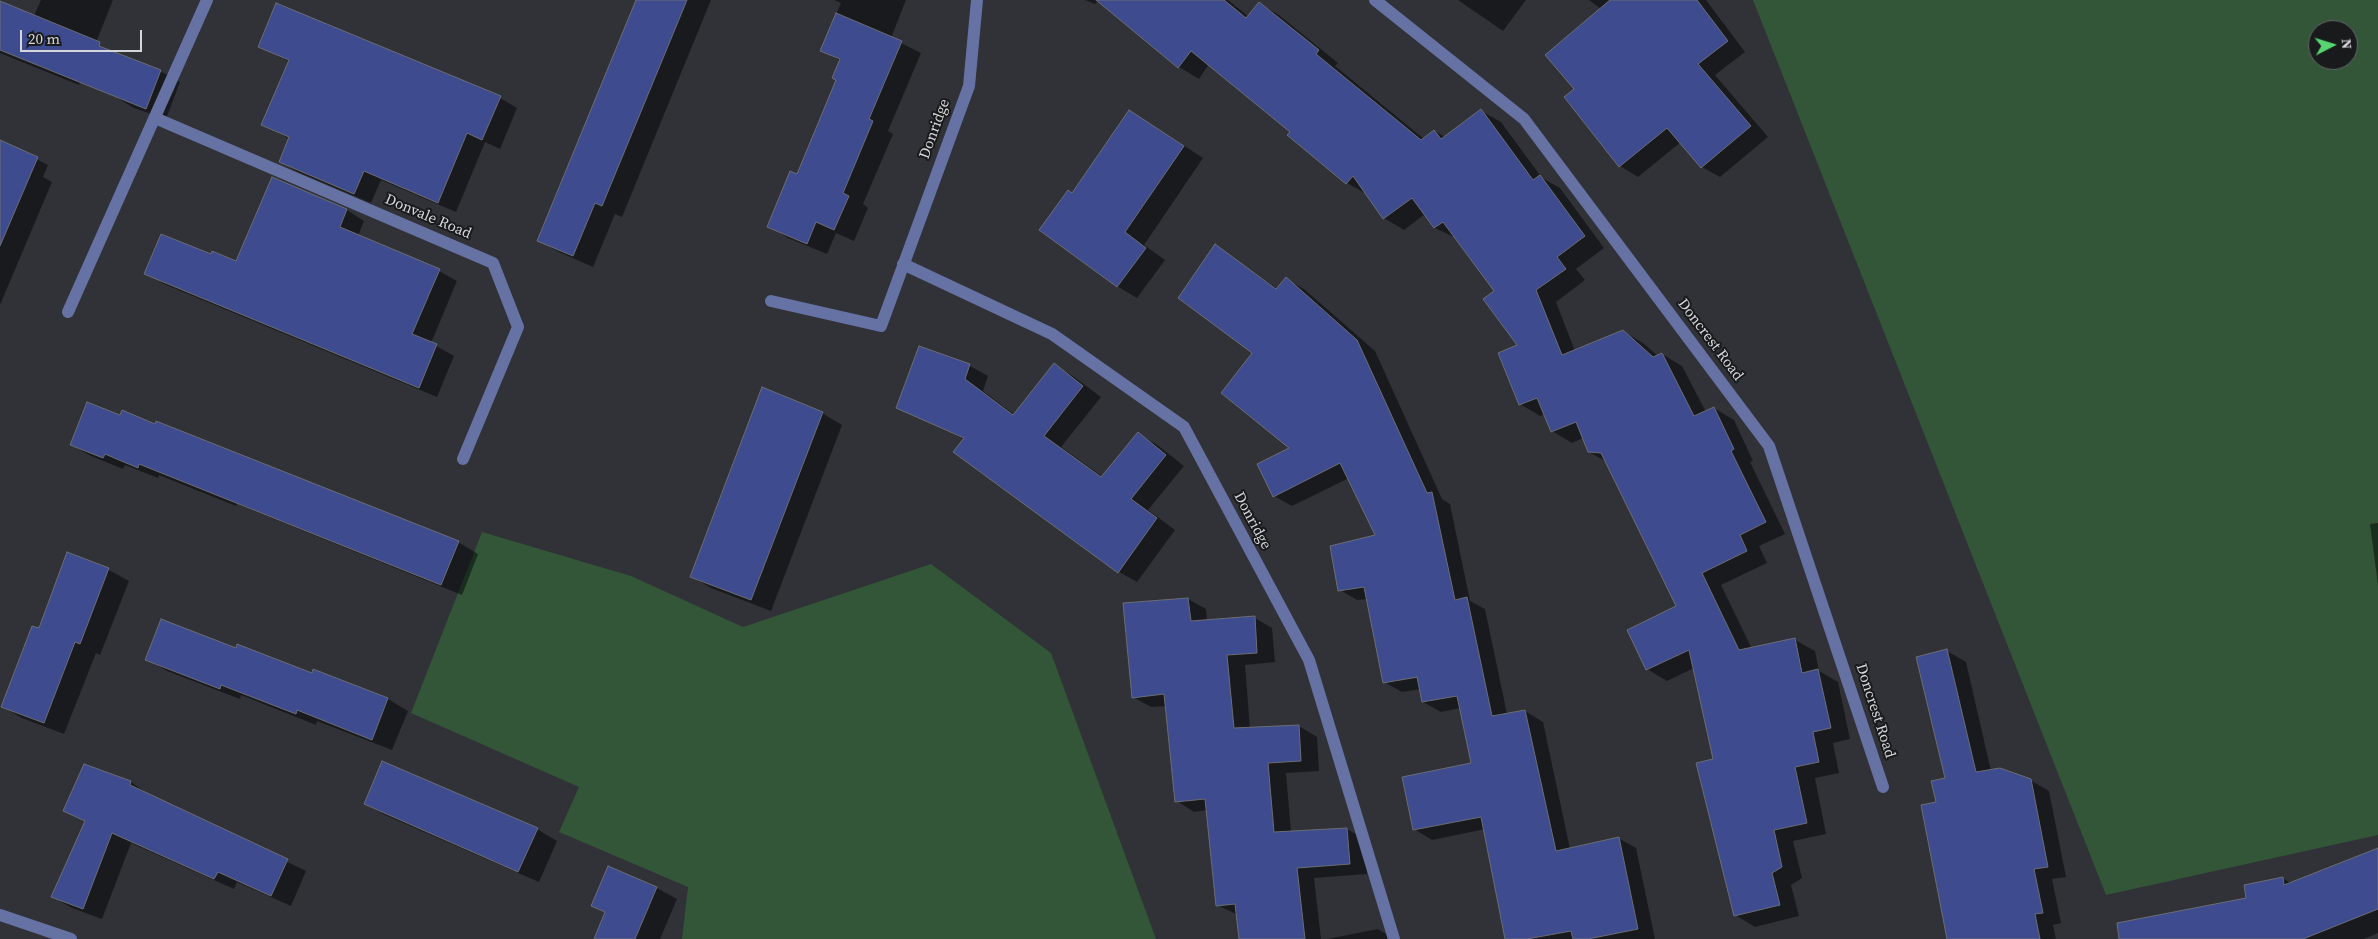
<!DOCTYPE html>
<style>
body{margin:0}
#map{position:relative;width:2378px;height:939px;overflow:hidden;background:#303237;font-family:"Source Serif 4",serif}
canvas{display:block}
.north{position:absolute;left:2308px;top:20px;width:50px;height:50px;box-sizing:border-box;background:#191a1c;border:1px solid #646568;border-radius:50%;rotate:85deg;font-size:14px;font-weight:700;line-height:20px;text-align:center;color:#d5d6da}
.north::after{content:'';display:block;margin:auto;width:18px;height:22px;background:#57d570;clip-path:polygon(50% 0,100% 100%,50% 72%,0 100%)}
.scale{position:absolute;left:20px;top:30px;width:122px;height:22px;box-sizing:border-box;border:2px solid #d5d6da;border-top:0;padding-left:6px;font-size:15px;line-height:18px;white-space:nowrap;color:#d5d6da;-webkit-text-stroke:4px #191a1c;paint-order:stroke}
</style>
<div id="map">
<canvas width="2378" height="939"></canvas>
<div class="north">N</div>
<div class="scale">20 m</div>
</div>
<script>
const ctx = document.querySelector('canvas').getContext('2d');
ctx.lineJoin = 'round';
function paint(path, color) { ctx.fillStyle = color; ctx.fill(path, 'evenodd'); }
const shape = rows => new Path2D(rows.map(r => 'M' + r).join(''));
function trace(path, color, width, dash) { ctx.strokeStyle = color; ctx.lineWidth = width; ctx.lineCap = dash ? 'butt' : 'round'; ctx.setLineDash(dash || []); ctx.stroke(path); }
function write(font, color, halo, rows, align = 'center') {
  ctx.font = font + ' "Source Serif 4",serif'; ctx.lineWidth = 4; ctx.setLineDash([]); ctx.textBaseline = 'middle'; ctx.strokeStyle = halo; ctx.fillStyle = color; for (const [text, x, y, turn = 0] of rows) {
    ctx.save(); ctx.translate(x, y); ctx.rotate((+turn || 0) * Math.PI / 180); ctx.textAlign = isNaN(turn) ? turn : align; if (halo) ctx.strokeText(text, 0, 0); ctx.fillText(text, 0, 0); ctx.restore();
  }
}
const green = shape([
 [1753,0,2378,0,2378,835,2106,895],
 [2318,30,2348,30,2348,60,2318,60],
 [482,532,631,576,743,627,931,564,1051,653,1156,939,682,939,688,887,559,832,579,787,411,713]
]);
const shadow = shape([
 [41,0,113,0,79,85,0,53,0,2,34,16],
 [637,0,711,0,622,217,615,214,593,267,559,252,539,241],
 [834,0,906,0,891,38,921,53,888,131,893,134,863,204,868,208,854,241,836,233,827,254,788,238,769,226,798,176,838,79,841,61,821,50,841,3],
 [1085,0,1228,0,1249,17,1260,4,1279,15,1338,63,1335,66,1424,139,1435,131,1445,137,1481,111,1501,122,1542,178,1560,188,1604,248,1576,269,1585,280,1556,302,1575,351,1623,331,1643,343,1658,356,1662,354,1682,366,1706,412,1714,408,1734,420,1753,461,1750,462,1785,534,1759,546,1767,563,1721,585,1752,649,1795,640,1815,651,1819,671,1838,682,1850,739,1833,743,1839,773,1815,778,1826,834,1793,841,1802,878,1791,885,1799,916,1755,927,1735,915,1715,760,1694,668,1667,681,1647,669,1678,607,1607,462,1589,452,1583,438,1572,443,1552,431,1545,414,1540,416,1520,404,1519,346,1495,292,1456,238,1435,228,1425,214,1404,230,1384,218,1368,195,1347,183,1292,131,1209,64,1199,79,1179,67,1099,0,1095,4],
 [1458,0,1526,0,1503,31],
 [1589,0,1706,0,1745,52,1715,75,1768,137,1720,177,1702,167,1681,142,1638,177,1620,166,1576,89,1601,9],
 [259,46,500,98,517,108,500,149,485,142,456,212,381,180,371,203,298,172,280,162,290,139,263,125,290,62],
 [160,71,180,82,166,119,134,108,114,96],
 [1149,123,1203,158,1144,245,1165,260,1137,298,1117,286,1073,195],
 [0,141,48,165,43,177,52,182,0,305],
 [273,179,347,210,364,221,358,236,439,271,457,281,431,343,454,356,437,397,164,284,146,273,211,256,237,263],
 [1216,246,1278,289,1286,279,1304,289,1375,351,1442,499,1450,504,1470,601,1485,609,1507,714,1525,711,1543,722,1570,849,1618,838,1636,848,1655,939,1506,939,1485,829,1432,840,1414,829,1472,764,1461,708,1441,712,1423,702,1421,689,1402,692,1384,682,1367,599,1357,600,1340,590,1377,536,1349,478,1292,506,1274,496,1291,448,1254,353],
 [1423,674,1423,677,1398,681,1398,679],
 [920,347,970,366,988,376,983,391,1015,415,1055,365,1073,376,1101,397,1061,447,1103,477,1138,434,1156,444,1184,466,1148,510,1175,530,1137,582,1119,572,954,452,964,439,897,407],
 [822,413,842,425,771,611,711,588,691,576],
 [71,445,458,542,478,554,462,595,237,504,236,506,159,475,158,478,125,465,123,469,91,456],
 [2378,523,2378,585,2370,524],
 [68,554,109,570,129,581,100,655,96,653,64,734,22,718,3,707,39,630],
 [1188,599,1206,609,1207,621,1255,618,1272,628,1275,662,1245,665,1250,729,1299,726,1317,737,1319,771,1286,773,1291,832,1347,829,1365,839,1367,874,1314,878,1321,939,1240,939,1238,915,1217,905,1207,810,1194,812,1177,801,1167,706,1151,707,1133,697],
 [1947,651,1966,662,1991,771,2030,780,2049,791,2066,877,2052,879,2061,923,2053,925,2056,939,1948,939,1937,803,1947,779],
 [147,659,312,675,314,670,388,699,408,711,392,750,317,721,316,725,241,695,240,699,167,671],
 [85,765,131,782,149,795,306,871,291,906,237,882,234,889,131,843,102,919,72,908,53,897,86,822,64,810],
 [365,804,537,829,557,841,539,882,385,815],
 [2378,849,2378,933,2364,939,2144,939,2248,899,2282,878,2291,883],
 [657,888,677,899,660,939,595,939,606,913,593,906],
 [1378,929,1394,939,1327,939]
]);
const building = shape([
 [636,0,687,0,602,206,595,203,573,256,537,241,636,0],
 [1096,0,1224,0,1246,18,1259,2,1319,50,1316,54,1421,140,1434,130,1441,139,1481,109,1533,180,1540,175,1585,236,1557,257,1566,269,1536,290,1562,355,1623,330,1653,357,1662,353,1694,416,1714,407,1734,449,1731,451,1766,522,1740,535,1747,551,1702,573,1739,650,1795,638,1802,673,1818,669,1831,728,1813,732,1819,762,1795,767,1807,823,1774,830,1782,867,1772,873,1780,905,1734,916,1696,763,1713,759,1689,650,1646,670,1627,630,1676,606,1601,453,1588,452,1576,422,1551,432,1537,398,1519,405,1498,353,1517,345,1483,299,1494,291,1443,222,1434,228,1412,198,1383,219,1353,176,1346,184,1287,135,1290,132,1191,51,1178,68,1096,0],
 [1610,0,1697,0,1728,41,1698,64,1751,126,1701,168,1667,128,1619,167,1564,97,1574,89,1545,55,1610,0],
 [0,1,100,42,99,46,161,70,146,109,0,50,0,1],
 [276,3,501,96,482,140,467,133,438,203,364,171,354,194,279,162,289,137,261,125,289,60,258,47,276,3],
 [836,13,902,41,869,119,873,121,843,193,849,196,834,230,816,222,807,244,767,227,790,171,797,174,836,80,832,78,840,59,820,51,836,13],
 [1129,110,1184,146,1125,232,1146,248,1117,287,1039,230,1068,190,1072,193,1129,110],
 [0,140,38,157,0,246,0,140],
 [272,177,347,209,340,227,440,269,412,334,437,344,419,388,144,274,161,234,211,254,212,251,236,261,272,177],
 [1215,244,1276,289,1286,277,1357,340,1427,493,1432,492,1455,600,1467,597,1492,716,1525,710,1556,851,1619,837,1638,929,1588,939,1573,939,1571,931,1527,939,1505,939,1481,817,1413,830,1402,777,1471,763,1457,696,1422,702,1417,677,1383,683,1364,587,1338,591,1330,546,1375,535,1340,463,1273,497,1257,464,1289,448,1221,393,1252,353,1178,298,1215,244],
 [919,346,970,364,965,379,1013,415,1054,363,1083,386,1044,436,1101,477,1138,432,1166,455,1131,499,1157,518,1118,573,953,452,964,438,896,408,919,346],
 [762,387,823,412,751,600,690,577,762,387],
 [87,402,120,415,122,410,155,424,156,421,459,541,441,585,139,464,138,468,105,454,103,458,70,445,87,402],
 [67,552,109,568,80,644,75,642,44,723,1,707,32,626,39,628,67,552],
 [1188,598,1191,621,1255,616,1257,653,1227,655,1234,728,1299,725,1301,761,1268,763,1274,832,1347,828,1350,864,1297,868,1305,939,1239,939,1235,904,1216,906,1205,799,1175,802,1164,694,1132,698,1123,603,1188,598],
 [161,619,236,648,237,644,312,673,313,669,388,698,372,740,297,710,296,714,221,685,220,689,145,660,161,619],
 [1947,649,1976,772,2000,768,2031,779,2048,867,2034,869,2043,913,2035,914,2040,939,1947,939,1921,805,1936,802,1931,781,1945,778,1916,657,1947,649],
 [382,761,538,828,518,872,364,804,382,761],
 [84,764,131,781,130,785,288,859,271,896,218,872,214,879,112,833,83,909,51,897,85,821,63,811,84,764],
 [2378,848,2378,909,2303,939,2119,939,2117,923,2246,898,2244,885,2283,877,2284,885,2378,848],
 [608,866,657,887,635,939,594,939,605,912,591,906,608,866]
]);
const minor = shape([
 [1375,0,1524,119,1769,446,1883,787],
 [155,118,493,263,518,327,463,459],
 [903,264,1052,334,1184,427,1309,660,1394,939],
 [771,301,881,326,969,86,977,0],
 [68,312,207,0],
 [0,915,71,939]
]);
const streetNames = [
 ["Donridge",935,129,-70],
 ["Donvale Road",428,217,23],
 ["Doncrest Road",1710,340,53],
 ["Donridge",1252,521,62],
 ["Doncrest Road",1875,711,72]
];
paint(green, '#325637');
paint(shadow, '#0007');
paint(building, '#3e4c8f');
trace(building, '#6b6d74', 1);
trace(minor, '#6572a3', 12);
write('15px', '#d5d6da', '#191a1c', streetNames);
</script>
